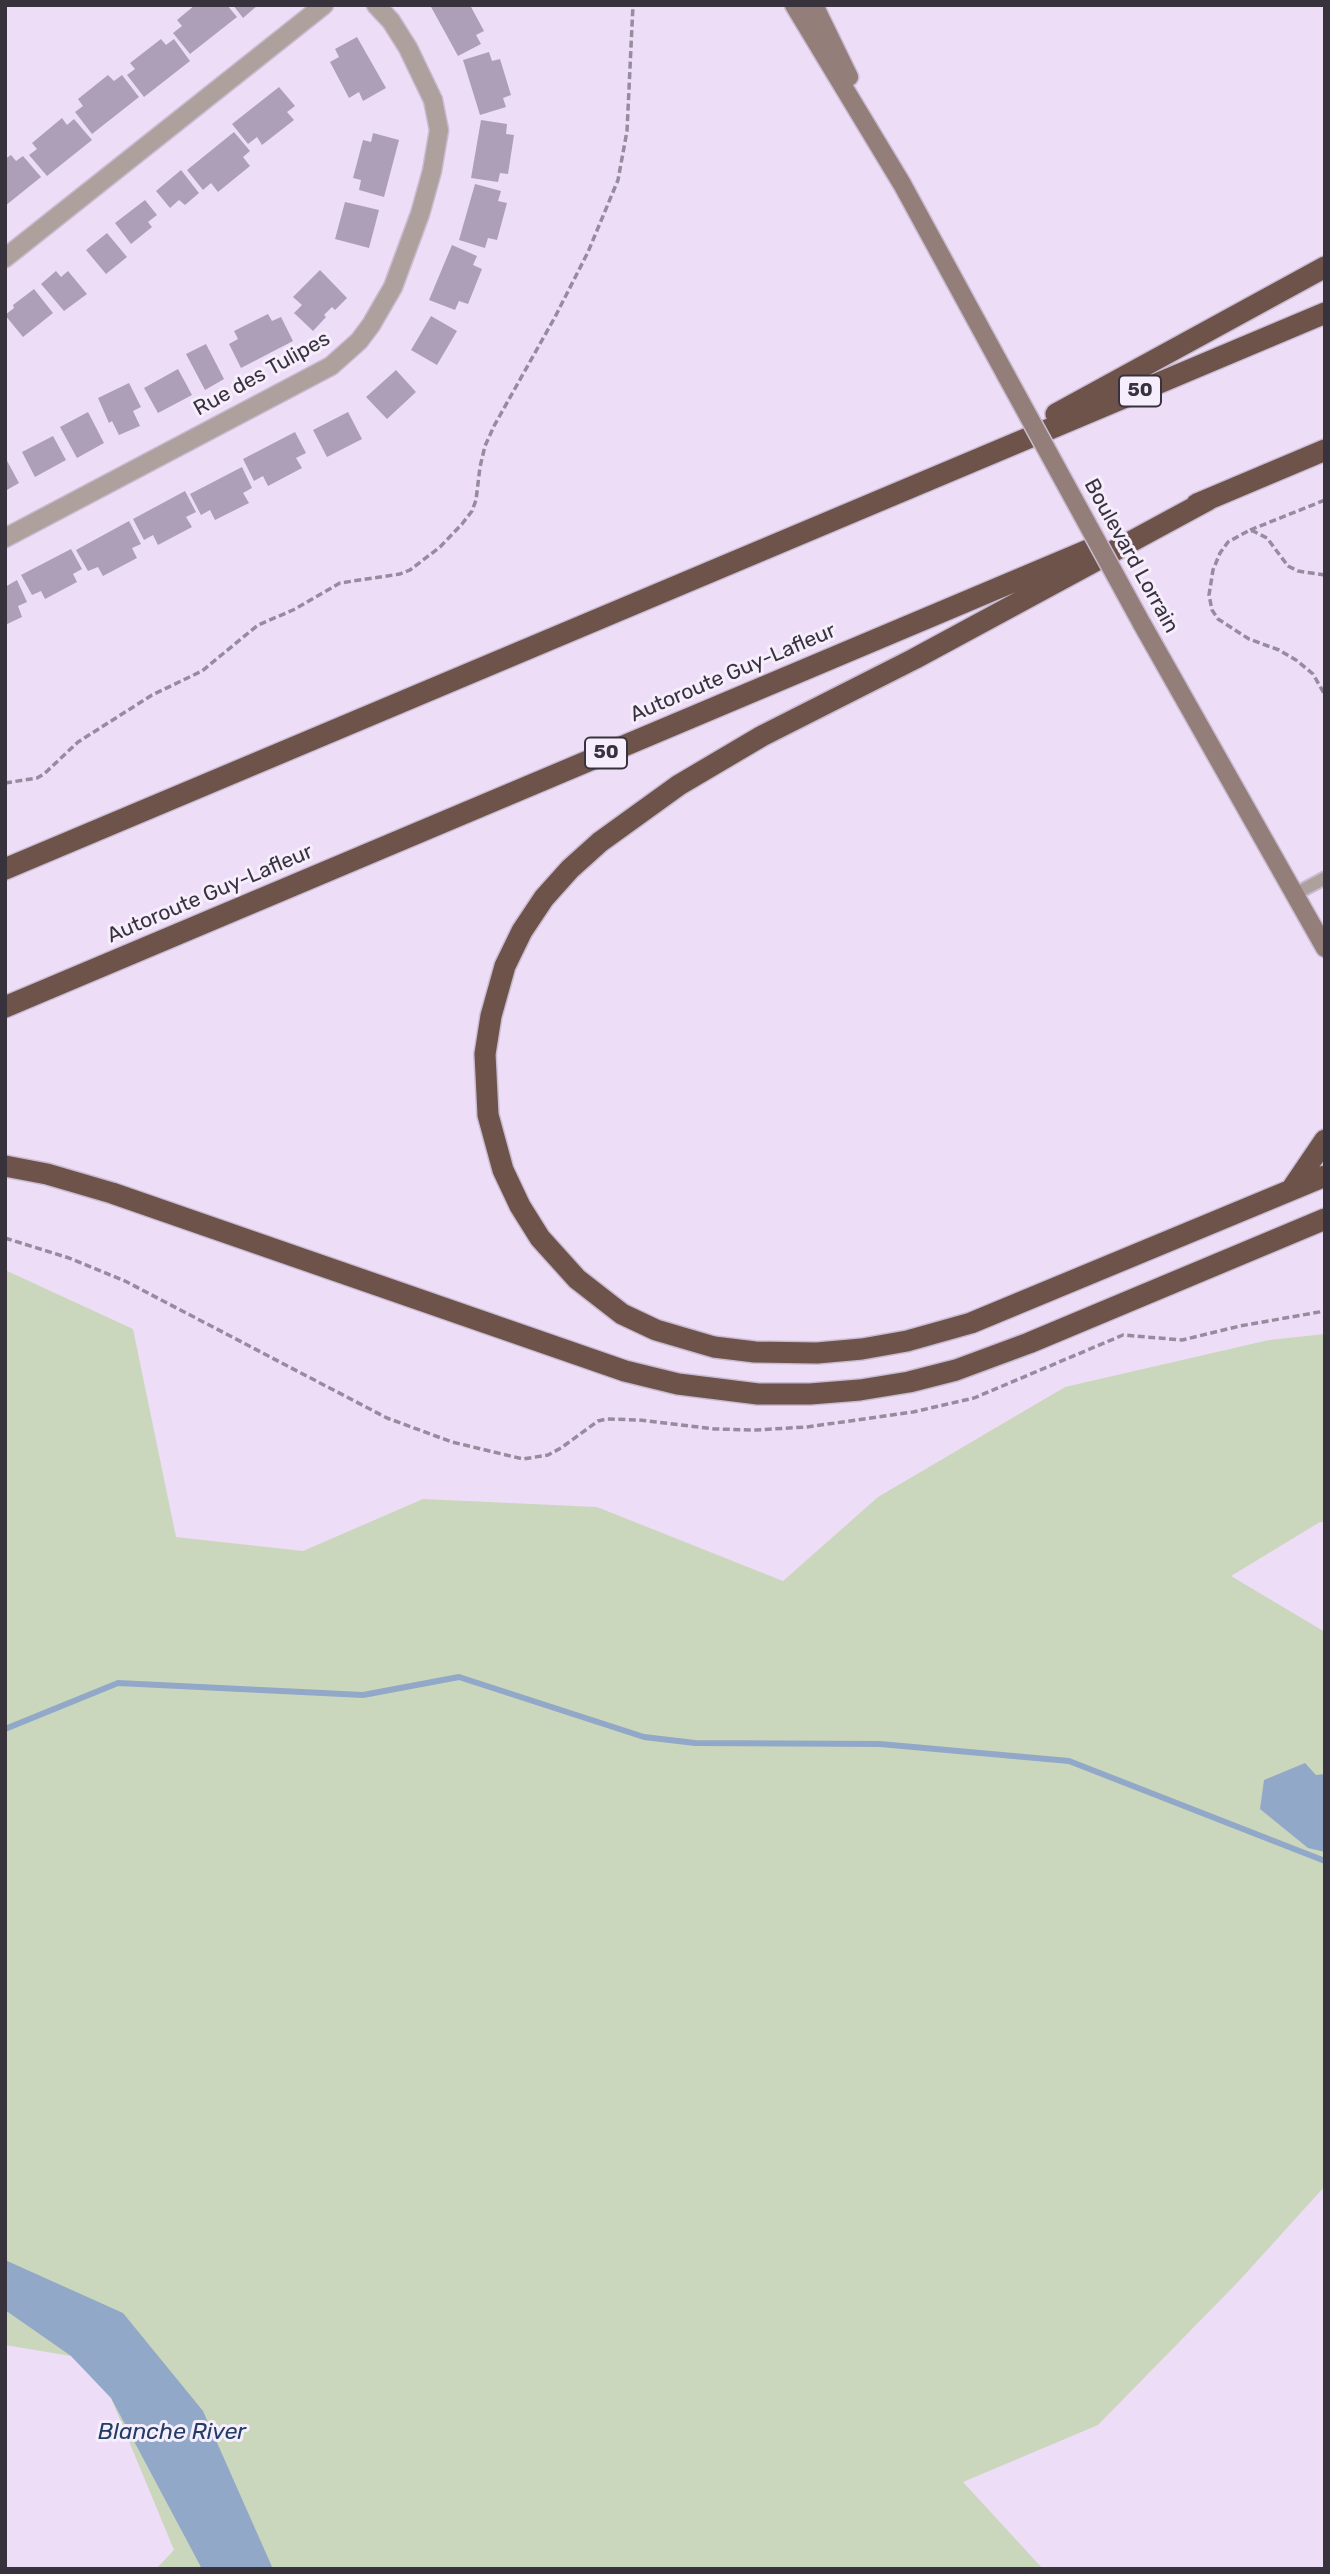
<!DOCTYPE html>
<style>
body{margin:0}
#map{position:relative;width:1330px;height:2574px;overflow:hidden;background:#edddf7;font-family:Rubik,sans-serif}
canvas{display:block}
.frame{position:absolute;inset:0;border:7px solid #38323c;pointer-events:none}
</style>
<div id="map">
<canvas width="1330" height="2574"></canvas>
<div class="frame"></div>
</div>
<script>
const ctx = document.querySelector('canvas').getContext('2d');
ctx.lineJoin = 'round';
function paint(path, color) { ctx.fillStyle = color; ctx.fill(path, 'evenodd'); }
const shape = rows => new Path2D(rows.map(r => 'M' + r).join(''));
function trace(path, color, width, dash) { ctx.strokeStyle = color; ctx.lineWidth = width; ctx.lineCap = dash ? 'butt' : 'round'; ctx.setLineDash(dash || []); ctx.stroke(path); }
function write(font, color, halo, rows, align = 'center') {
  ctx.font = font + ' Rubik,sans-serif'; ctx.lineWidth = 6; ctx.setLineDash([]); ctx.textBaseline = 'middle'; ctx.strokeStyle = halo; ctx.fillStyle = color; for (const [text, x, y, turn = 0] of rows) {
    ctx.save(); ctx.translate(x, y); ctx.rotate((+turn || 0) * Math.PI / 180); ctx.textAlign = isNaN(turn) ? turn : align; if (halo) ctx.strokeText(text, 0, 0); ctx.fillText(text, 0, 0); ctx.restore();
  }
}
const green = shape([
 [5,1270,133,1329,176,1537,303,1551,423,1499,597,1507,783,1581,878,1497,1065,1387,1269,1340,1325,1334,1325,1522,1320,1522,1231,1576,1325,1632,1325,2186,1238,2282,1098,2425,963,2482,1043,2569,156,2569,174,2550,111,2398,71,2356,5,2345]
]);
const water = shape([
 [1305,1763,1316,1775,1325,1774,1325,1852,1308,1848,1260,1809,1264,1780],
 [5,2260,123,2313,203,2411,273,2569,202,2569,111,2398,71,2356,5,2310]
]);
const stream = shape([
 [5,1729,118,1683,363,1695,459,1677,644,1737,695,1743,880,1744,1069,1761,1325,1861]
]);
const building = shape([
 [195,5,227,5,237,17,190,54,173,33,182,26,177,20],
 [233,5,258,5,243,18],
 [430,5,470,5,484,31,476,35,481,44,458,56],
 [357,37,386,88,363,101,359,92,349,98,330,62,339,57,335,49],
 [161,39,166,45,174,39,190,61,144,97,127,75,135,69,130,63],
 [489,52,492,61,500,59,511,95,503,98,506,107,480,115,463,60],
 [108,75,114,81,122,75,139,97,92,134,75,112,83,106,78,99],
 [279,87,295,106,287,112,294,120,262,145,257,137,248,144,232,124],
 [62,118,67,125,74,119,92,140,47,176,29,155,37,149,32,143],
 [481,120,507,124,506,134,514,135,508,174,500,173,498,182,471,178],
 [234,132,250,151,243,157,250,166,218,192,211,183,203,190,187,170],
 [373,133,399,140,384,197,359,190,361,180,353,178,363,140,371,142],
 [11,155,16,161,23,156,41,177,5,206,5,159],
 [181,170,199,193,185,205,179,200,170,208,156,191],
 [475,184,501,191,498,201,507,203,497,240,488,238,485,248,459,240],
 [145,200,157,215,148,222,152,227,131,244,115,223],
 [345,202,379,210,369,248,335,239],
 [107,233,127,257,106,274,86,250],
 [452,245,477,256,473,265,482,269,468,304,459,301,455,310,429,300],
 [320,270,347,298,335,310,332,307,324,315,326,317,313,331,294,313,302,305,293,297],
 [56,271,61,277,68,271,87,294,64,311,41,284],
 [34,289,53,313,23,337,5,315,14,308,13,305],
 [268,314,272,321,281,317,293,341,241,368,229,344,238,339,234,331],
 [431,316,457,331,437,365,411,350],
 [206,344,224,379,205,390,186,354],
 [178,369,192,395,158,413,144,388],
 [396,370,416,392,387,419,366,397],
 [129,383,141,407,133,411,140,426,119,435,112,421,109,423,98,398],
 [88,412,104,443,77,458,60,427],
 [348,412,362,439,327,457,313,430],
 [295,432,306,453,296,458,302,468,268,486,263,476,254,481,243,459],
 [53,436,66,460,35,477,22,452],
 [5,457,19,483,5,491],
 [242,467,252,488,243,493,249,503,215,520,210,510,201,515,190,494],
 [185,491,196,512,186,517,192,527,158,545,153,535,144,540,133,519],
 [129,521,141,544,132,548,137,558,103,576,98,567,88,571,76,550],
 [71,549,82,569,73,574,77,582,45,599,41,591,32,595,21,575],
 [17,580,27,602,18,606,22,617,5,625,5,587]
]);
const path = shape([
 [1250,530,1325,500],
 [1325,575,1298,571,1288,566,1267,538,1253,531,1248,531,1228,542,1220,553,1213,570,1209,595,1212,610,1218,619,1249,639,1279,650,1296,660,1313,674,1325,695],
 [5,783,37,778,44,774,78,742,152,695,202,671,258,625,293,610,340,583,400,574,410,570,440,547,462,524,472,511,476,500,480,467,485,446,494,426,555,317,588,252,618,180,627,131,633,5],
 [5,1238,69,1258,125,1281,387,1418,452,1442,523,1459,548,1455,561,1448,598,1421,607,1419,639,1420,715,1429,755,1430,807,1427,913,1412,974,1398,1123,1335,1182,1340,1240,1326,1325,1311]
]);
const lane = shape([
 [1295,894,1325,878]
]);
const street = shape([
 [5,258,324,5],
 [5,538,331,366,359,341,371,325,393,287,420,214,432,171,439,130,433,100,408,48,391,21,376,5]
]);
const secondary = shape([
 [794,5,902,184,1007,377],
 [814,5,849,77],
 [1142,624,1325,948]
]);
const highway = shape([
 [1056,414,1325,267],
 [1208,500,914,659,762,736,679,785,600,842,570,869,544,898,522,931,505,966,491,1016,485,1054,488,1115,503,1170,520,1206,540,1238,577,1279,622,1314,656,1330,714,1347,755,1352,817,1353,862,1349,907,1341,971,1323,1325,1176],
 [1197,504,1325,450],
 [5,869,1325,313],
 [5,1007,1093,548],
 [5,1166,47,1174,112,1193,625,1371,678,1384,758,1394,810,1394,860,1390,909,1382,956,1370,1029,1343,1325,1219],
 [1291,1190,1325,1140]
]);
const secondaryBridge = shape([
 [1007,377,1142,624]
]);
const shields = [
 [1140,391,42],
 [606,753,42]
];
const shieldNames = [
 ["50",1140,391],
 ["50",606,753]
];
const streetNames = [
 ["Rue des Tulipes",262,374,-29],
 ["Boulevard Lorrain",1131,556,61],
 ["Autoroute Guy-Lafleur",733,673,-23],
 ["Autoroute Guy-Lafleur",210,894,-23]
];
const waterNames = [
 ["Blanche River",172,2432]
];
paint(green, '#cbd7bc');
paint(water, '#92a8c8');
trace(stream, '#92a8c8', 6);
paint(building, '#ae9fb8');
trace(lane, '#c9bbd2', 16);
trace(street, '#c9bbd2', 21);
trace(secondary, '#c9bbd2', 21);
trace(highway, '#c9bbd2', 24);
trace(path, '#978c9e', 3.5, [7, 3.5]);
trace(lane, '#aea09c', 12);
trace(street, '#aea09c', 18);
trace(secondary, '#937e79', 18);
trace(highway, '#6e534b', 21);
trace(secondaryBridge, '#c9bbd2', 21, []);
trace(secondaryBridge, '#937e79', 18);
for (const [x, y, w] of shields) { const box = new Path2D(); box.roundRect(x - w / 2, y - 15.5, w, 31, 5); ctx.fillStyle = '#f6edfd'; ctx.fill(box); trace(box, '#38323c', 2); }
write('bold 19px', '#38323c', null, shieldNames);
write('21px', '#38323c', '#f6edfd', streetNames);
write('italic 23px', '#203c67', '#f6edfd', waterNames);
</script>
